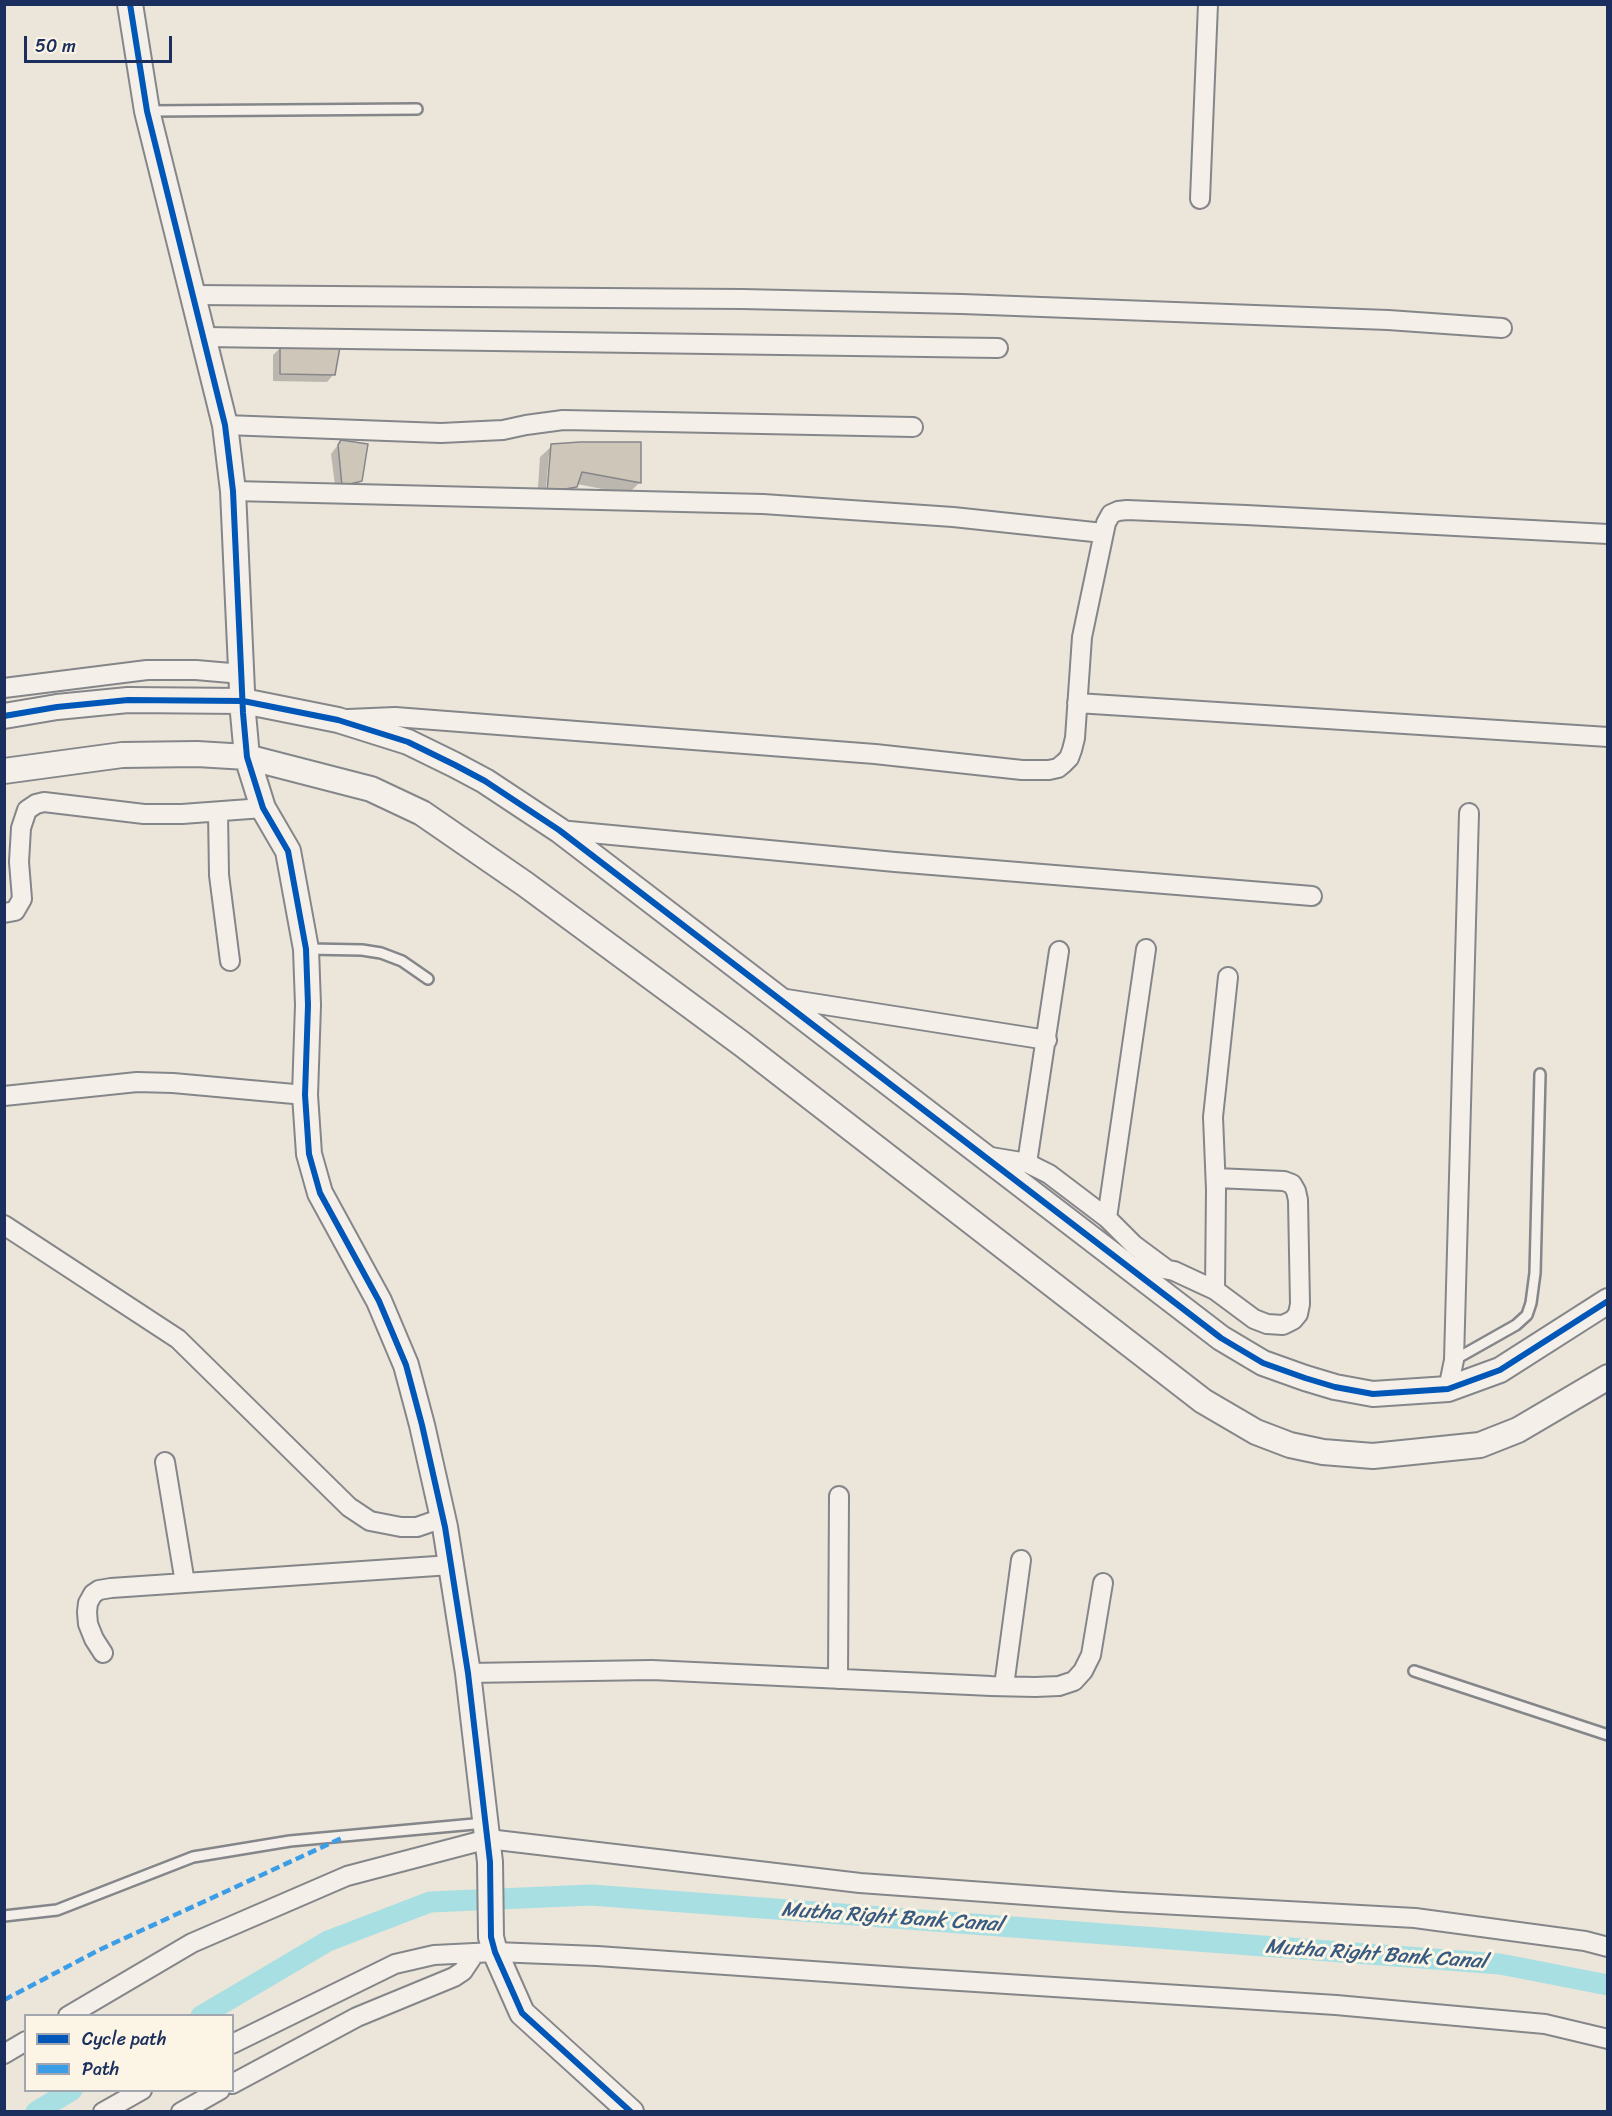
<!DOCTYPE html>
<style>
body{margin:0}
#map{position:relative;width:1612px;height:2116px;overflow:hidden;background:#ebe5da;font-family:Sriracha,sans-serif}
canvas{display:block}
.frame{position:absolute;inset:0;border:6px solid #1b2f5e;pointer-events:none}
.legend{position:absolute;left:24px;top:2014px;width:210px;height:78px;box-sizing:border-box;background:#fcf5e5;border:2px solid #a2a6af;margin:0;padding:8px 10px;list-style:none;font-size:18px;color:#1b2f5e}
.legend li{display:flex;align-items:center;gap:12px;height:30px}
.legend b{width:30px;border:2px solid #a2a6af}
.scale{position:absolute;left:24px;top:36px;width:148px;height:27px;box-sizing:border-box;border:3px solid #1b2f5e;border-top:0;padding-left:8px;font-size:18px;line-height:21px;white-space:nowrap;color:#1b2f5e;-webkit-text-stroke:4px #fcf5e5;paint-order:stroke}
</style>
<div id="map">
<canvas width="1612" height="2116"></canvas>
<div class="frame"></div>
<ul class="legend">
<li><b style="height:8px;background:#0057b8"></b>Cycle path</li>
<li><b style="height:8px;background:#3b9de6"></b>Path</li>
</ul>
<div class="scale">50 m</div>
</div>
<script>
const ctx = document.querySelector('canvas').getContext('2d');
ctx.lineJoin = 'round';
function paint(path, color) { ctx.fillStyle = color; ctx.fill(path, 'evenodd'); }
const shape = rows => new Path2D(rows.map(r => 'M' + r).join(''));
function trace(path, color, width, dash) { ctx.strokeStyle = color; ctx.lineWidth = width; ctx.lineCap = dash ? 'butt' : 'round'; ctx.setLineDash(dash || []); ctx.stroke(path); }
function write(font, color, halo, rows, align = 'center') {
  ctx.font = font + ' Sriracha,sans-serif'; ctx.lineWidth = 6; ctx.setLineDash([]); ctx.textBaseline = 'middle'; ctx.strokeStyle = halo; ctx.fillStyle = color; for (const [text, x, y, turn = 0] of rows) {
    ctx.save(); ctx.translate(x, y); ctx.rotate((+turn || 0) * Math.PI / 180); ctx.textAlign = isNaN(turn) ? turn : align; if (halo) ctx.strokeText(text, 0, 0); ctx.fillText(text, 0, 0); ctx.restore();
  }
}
const shadow = shape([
 [280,348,334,374,327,382,273,381,273,355],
 [341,441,361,480,354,488,336,493,331,454],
 [639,444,639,483,628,494,577,484,564,498,537,502,540,457,552,446],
 [549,455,552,455,548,500,545,499]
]);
const canal = shape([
 [201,2016,328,1941,430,1902,591,1895,1500,1964,1608,1985],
 [36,2112,72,2090]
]);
const building = shape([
 [280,347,340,347,335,375,280,374,280,347],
 [341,440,368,444,362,481,342,486,338,445,341,440],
 [580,442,641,442,641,483,582,472,577,487,547,492,551,444,580,442]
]);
const service = shape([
 [149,111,417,109],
 [308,949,362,950,381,953,402,961,428,979],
 [1454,1360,1516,1325,1527,1315,1531,1303,1535,1273,1540,1074],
 [1414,1671,1608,1735],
 [4,1916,57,1910,193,1857,290,1841,485,1823]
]);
const minor = shape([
 [1200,199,1208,4],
 [193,295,742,299,962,304,1388,320,1502,328],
 [204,337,998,348],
 [225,425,441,433,503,430,526,425,563,420,913,427],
 [233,491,763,504,953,517,1103,533],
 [4,688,147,670,196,670,242,674],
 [1077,703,1608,737],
 [348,719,395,717,875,754,1022,770,1049,770,1058,768,1064,763,1069,758,1072,750,1075,738,1082,637,1106,523,1111,514,1118,511,1127,510,1246,515,1608,534],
 [218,812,219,875,230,961],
 [559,830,895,862,1312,896],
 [4,913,15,911,22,899,19,862,21,828,27,810,36,804,44,802,144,814,182,814,263,808],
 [780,998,1047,1040],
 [4,1096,137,1082,173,1083,305,1095],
 [985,1156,1027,1163,1049,1174,1107,1218,1134,1245,1165,1268],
 [1027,1163,1059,951],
 [1107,1218,1146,949],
 [4,1225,178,1339,349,1507,370,1521,401,1527,417,1527,443,1518],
 [1125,1266,1153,1267,1174,1271,1215,1290,1254,1319,1267,1324,1283,1325,1293,1320,1298,1314,1300,1304,1298,1200,1296,1191,1292,1184,1284,1181,1216,1178],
 [1215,1290,1216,1190,1213,1117,1228,977],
 [1448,1389,1454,1360,1469,813],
 [165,1462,185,1583],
 [103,1653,94,1639,88,1624,87,1612,88,1603,93,1594,99,1590,111,1588,451,1565],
 [468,1673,652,1670,991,1686,1035,1687,1059,1686,1074,1681,1083,1671,1091,1655,1103,1583],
 [838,1679,839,1496],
 [1004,1686,1021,1560],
 [68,2016,192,1943,347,1876,488,1839,860,1883,1123,1902,1415,1918,1585,1941,1608,1947],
 [232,2044,395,1964,434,1955,495,1952,597,1956,913,1978,1336,2005,1545,2024,1608,2039],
 [4,2054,26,2041],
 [232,2084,357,2017,454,1977,463,1971,475,1953],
 [103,2112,142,2090],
 [181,2112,220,2090]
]);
const tertiary = shape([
 [130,4,147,111,225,425,233,491,243,713,247,757,263,808,288,851,306,949,308,1005,305,1095,309,1154,320,1193,379,1301,406,1365,422,1425,445,1527,468,1673,490,1862,491,1937,495,1952,522,2013,631,2112],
 [4,716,57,707,128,700,243,701,338,720,408,742,455,765,485,781,559,830,1221,1338,1263,1363,1305,1378,1335,1387,1373,1394,1448,1389,1500,1370,1608,1301],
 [4,771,122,755,197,754,247,757,371,789,422,813,525,884,742,1044,1203,1401,1256,1432,1290,1445,1323,1452,1373,1456,1480,1445,1518,1430,1608,1377]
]);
const quiet = shape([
 [4,2000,99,1950,344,1837]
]);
const cycleway = shape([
 [130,4,147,111,225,425,233,491,243,713,247,757,263,808,288,851,306,949,308,1005,305,1095,309,1154,320,1193,379,1301,406,1365,422,1425,445,1527,468,1673,490,1862,491,1937,495,1952,522,2013,631,2112],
 [4,716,57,707,128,700,243,701,338,720,408,742,455,765,485,781,559,830,1221,1338,1263,1363,1305,1378,1335,1387,1373,1394,1448,1389,1500,1370,1608,1301]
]);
const waterNames = [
 ["Mutha Right Bank Canal",892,1918,4],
 ["Mutha Right Bank Canal",1376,1955,4]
];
paint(shadow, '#0003');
trace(canal, '#a8dfe2', 21);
paint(building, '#cec6b8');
trace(building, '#85868a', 1.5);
trace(service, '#85868a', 14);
trace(minor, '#85868a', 22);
trace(tertiary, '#85868a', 28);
trace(service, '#f4f0e9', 9);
trace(minor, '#f4f0e9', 18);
trace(tertiary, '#f4f0e9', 24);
trace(quiet, '#3b9de6', 4.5, [9, 4.5]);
trace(cycleway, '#0057b8', 6);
write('italic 21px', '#375a80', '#fcf5e5', waterNames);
</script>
